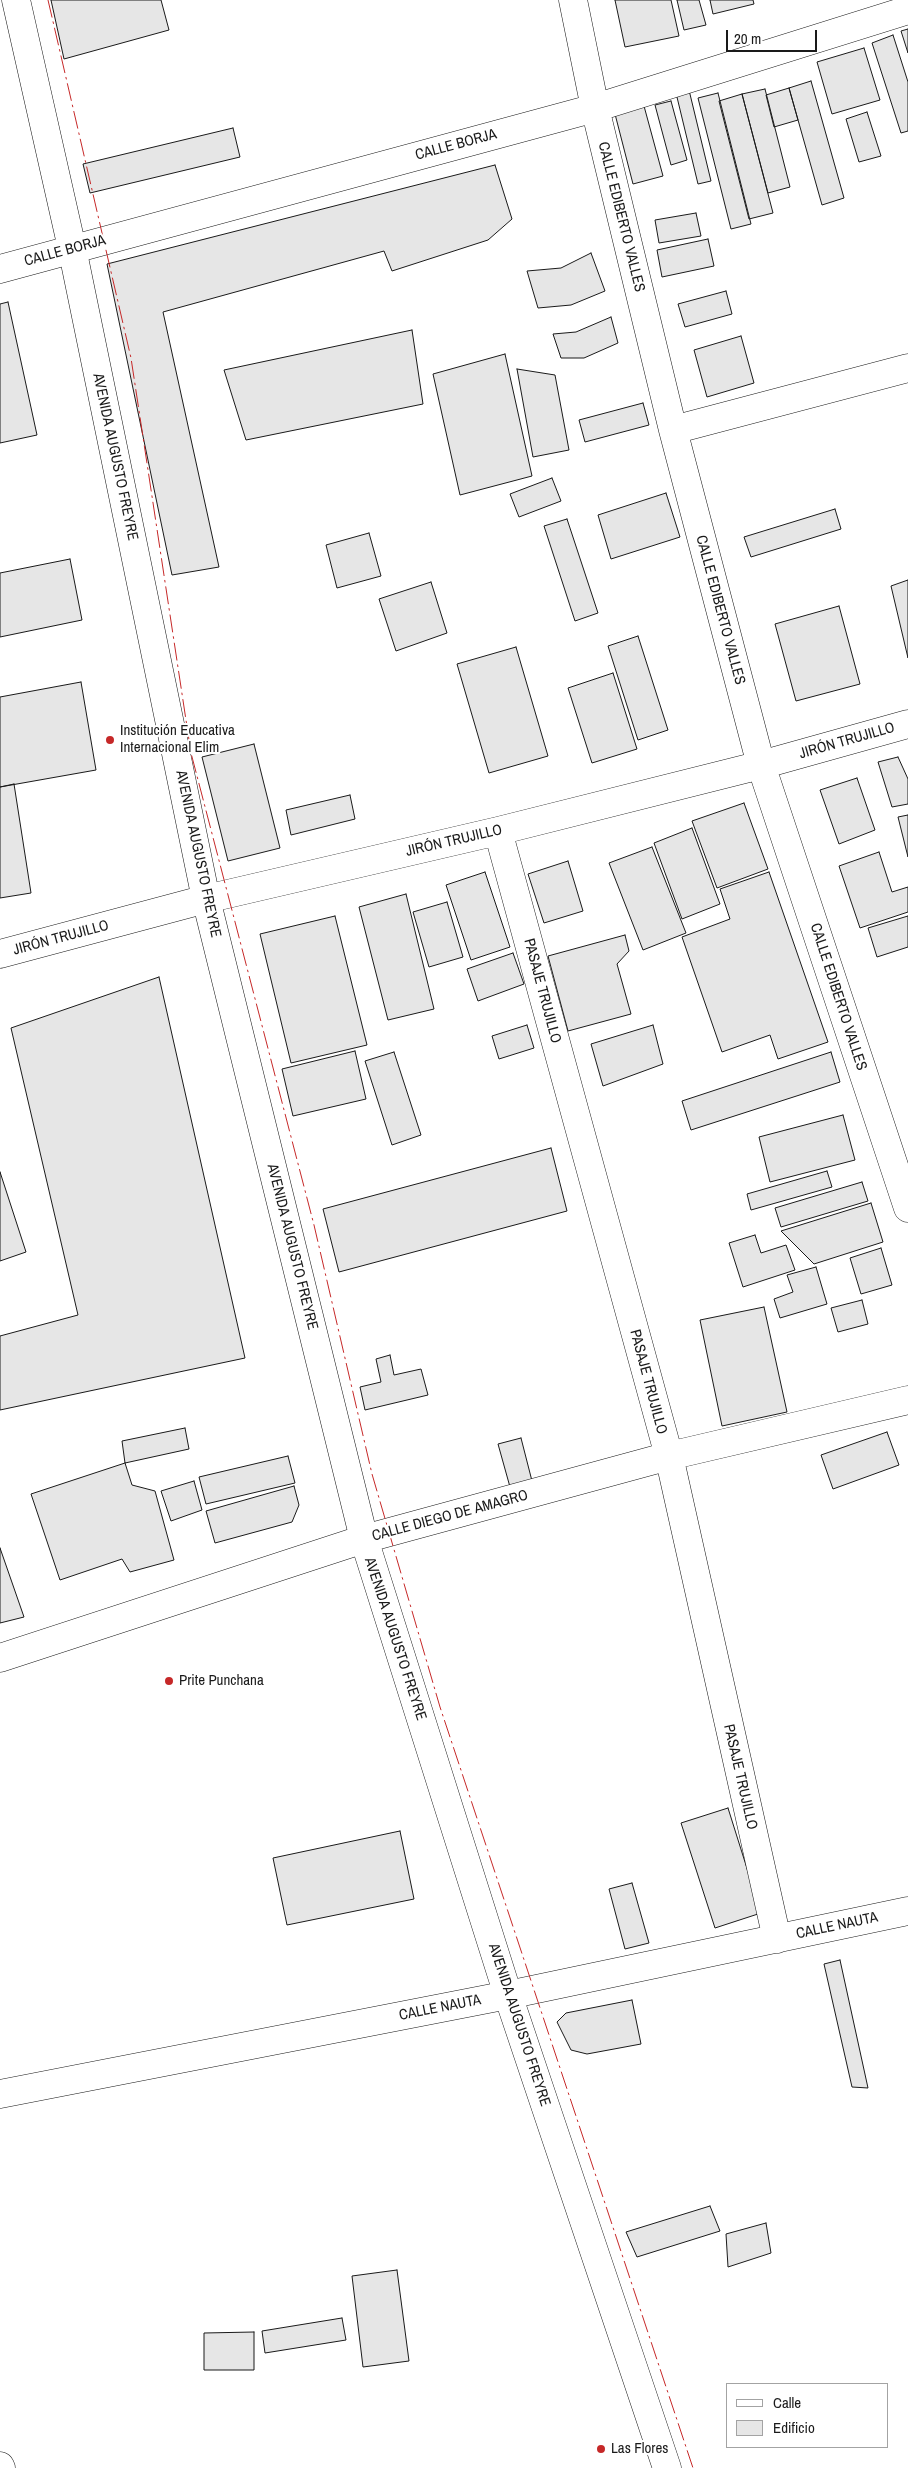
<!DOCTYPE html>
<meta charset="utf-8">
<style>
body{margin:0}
#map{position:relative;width:908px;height:2468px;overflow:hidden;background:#fff;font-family:"Archivo Narrow",sans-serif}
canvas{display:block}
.legend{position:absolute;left:726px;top:2383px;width:162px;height:65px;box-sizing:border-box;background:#fff;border:1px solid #a3a3a3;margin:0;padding:6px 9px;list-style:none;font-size:15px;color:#1a1a1a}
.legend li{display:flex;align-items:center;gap:10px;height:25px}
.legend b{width:25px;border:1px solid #a3a3a3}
.scale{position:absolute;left:726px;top:30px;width:91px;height:22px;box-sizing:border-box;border:2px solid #1a1a1a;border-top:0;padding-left:6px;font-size:15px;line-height:18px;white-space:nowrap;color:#1a1a1a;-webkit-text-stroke:4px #fff;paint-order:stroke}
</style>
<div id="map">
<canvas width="908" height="2468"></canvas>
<ul class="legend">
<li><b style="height:6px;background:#fff"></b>Calle</li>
<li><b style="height:14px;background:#e6e6e6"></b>Edificio</li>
</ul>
<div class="scale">20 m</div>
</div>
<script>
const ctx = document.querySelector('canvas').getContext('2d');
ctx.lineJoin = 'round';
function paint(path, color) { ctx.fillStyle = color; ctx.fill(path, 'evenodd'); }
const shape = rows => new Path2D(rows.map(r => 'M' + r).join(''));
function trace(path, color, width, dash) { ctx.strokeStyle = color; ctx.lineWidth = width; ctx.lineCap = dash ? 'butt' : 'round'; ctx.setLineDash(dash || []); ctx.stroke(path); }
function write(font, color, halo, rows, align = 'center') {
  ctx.font = font + ' "Archivo Narrow",sans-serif'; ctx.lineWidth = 4; ctx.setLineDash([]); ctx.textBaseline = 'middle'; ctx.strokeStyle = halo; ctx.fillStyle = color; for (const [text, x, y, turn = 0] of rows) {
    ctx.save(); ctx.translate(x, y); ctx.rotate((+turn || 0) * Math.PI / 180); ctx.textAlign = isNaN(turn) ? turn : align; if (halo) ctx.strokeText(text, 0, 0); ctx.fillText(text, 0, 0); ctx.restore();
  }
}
const building = shape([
 [51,0,161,0,169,30,64,59,51,0],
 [615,0,671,0,679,36,625,47,615,0],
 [677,0,699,0,706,25,684,30,677,0],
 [710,0,753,0,754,4,713,14,710,0],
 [908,29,908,53,901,31,908,29],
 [893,35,908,82,908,131,901,133,872,43,893,35],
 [864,48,880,100,832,114,817,62,864,48],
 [811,81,844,198,822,205,789,88,811,81],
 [789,88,798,120,774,127,766,95,789,88],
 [765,89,790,187,768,193,742,94,765,89],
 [689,90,711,181,698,184,676,93,689,90],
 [718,93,751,224,731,229,698,98,718,93],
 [742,94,773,213,749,219,719,101,742,94],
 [671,101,687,160,671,165,655,105,671,101],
 [644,106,663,176,633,184,615,114,644,106],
 [867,112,881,156,859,162,846,119,867,112],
 [233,128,240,157,90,193,83,164,233,128],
 [495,165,512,219,488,240,392,271,384,251,163,312,219,567,172,575,107,264,495,165],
 [696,213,701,236,659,243,655,220,696,213],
 [708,239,714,266,662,277,657,250,708,239],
 [591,253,605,291,571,305,538,308,527,271,561,268,591,253],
 [726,291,732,314,685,327,678,304,726,291],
 [8,302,37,435,0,443,0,304,8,302],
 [611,317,618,343,584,358,561,358,553,334,576,332,611,317],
 [412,330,423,404,246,440,224,370,412,330],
 [741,336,754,383,707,397,694,350,741,336],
 [505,354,532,476,460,495,433,374,505,354],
 [517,369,555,375,569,450,533,457,517,369],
 [643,403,649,425,585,442,579,420,643,403],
 [552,478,561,501,519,517,510,494,552,478],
 [666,493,680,537,611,559,598,515,666,493],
 [835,509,841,529,751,557,744,537,835,509],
 [567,519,598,613,575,621,544,526,567,519],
 [369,533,381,576,337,588,326,545,369,533],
 [70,559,82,620,0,637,0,573,70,559],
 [908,580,908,658,891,586,908,580],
 [431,582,447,633,396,651,379,599,431,582],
 [839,606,860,684,796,701,775,624,839,606],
 [638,636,668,730,638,740,608,646,638,636],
 [516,647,548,756,489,773,457,664,516,647],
 [613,673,637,749,592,763,568,688,613,673],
 [81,682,96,770,0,787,0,697,81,682],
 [254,744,280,848,228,861,202,757,254,744],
 [898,757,908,779,908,804,892,807,878,762,898,757],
 [857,778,875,830,839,844,820,790,857,778],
 [14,784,31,893,0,898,0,787,14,784],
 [350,795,355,819,291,835,286,810,350,795],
 [744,803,768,869,717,888,692,821,744,803],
 [908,815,908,857,898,817,908,815],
 [692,828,720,904,682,919,654,843,692,828],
 [652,847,686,933,643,950,609,863,652,847],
 [879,852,892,892,908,887,908,912,860,928,839,866,879,852],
 [568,861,583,911,544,923,528,874,568,861],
 [485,872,510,947,471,960,446,885,485,872],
 [769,872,828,1042,778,1059,770,1035,722,1052,682,937,730,919,720,889,769,872],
 [406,894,434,1009,388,1020,359,907,406,894],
 [447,902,463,957,429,967,413,912,447,902],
 [335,916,367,1045,291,1063,260,934,335,916],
 [908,916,908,947,877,957,868,928,908,916],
 [625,935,629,951,617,964,631,1014,568,1031,548,956,625,935],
 [513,953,524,984,478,1001,467,969,513,953],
 [159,977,245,1358,0,1410,0,1336,78,1315,11,1028,159,977],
 [527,1025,534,1048,499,1059,492,1036,527,1025],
 [653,1025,663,1064,603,1086,591,1044,653,1025],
 [355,1051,366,1099,293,1116,282,1069,355,1051],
 [394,1052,421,1135,392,1145,365,1061,394,1052],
 [831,1052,840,1082,691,1130,682,1101,831,1052],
 [843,1115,855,1160,770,1182,759,1137,843,1115],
 [551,1148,567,1211,339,1272,323,1209,551,1148],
 [827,1171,832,1187,751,1210,747,1194,827,1171],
 [0,1172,26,1252,0,1261,0,1172],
 [862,1182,868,1201,781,1227,775,1208,862,1182],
 [871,1203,883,1242,814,1264,781,1231,871,1203],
 [755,1235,761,1253,786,1245,795,1270,743,1287,729,1243,755,1235],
 [881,1248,892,1285,861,1294,850,1258,881,1248],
 [816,1267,827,1304,780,1318,774,1299,793,1292,787,1275,816,1267],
 [862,1300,868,1324,838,1332,831,1308,862,1300],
 [764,1307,787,1412,722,1426,700,1320,764,1307],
 [390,1355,394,1375,421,1369,428,1395,365,1410,360,1387,381,1382,376,1359,390,1355],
 [185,1428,189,1449,125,1463,122,1441,185,1428],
 [887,1432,899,1465,833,1489,821,1455,887,1432],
 [521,1438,532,1481,510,1487,498,1444,521,1438],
 [288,1456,295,1483,206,1504,199,1477,288,1456],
 [125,1463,132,1485,155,1491,174,1560,130,1572,122,1559,60,1580,31,1494,125,1463],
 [194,1481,202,1510,171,1521,161,1491,194,1481],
 [294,1486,299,1505,292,1522,215,1543,206,1511,294,1486],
 [0,1548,24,1617,0,1623,0,1548],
 [728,1808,761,1913,715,1928,681,1823,728,1808],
 [400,1831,414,1899,287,1925,273,1858,400,1831],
 [632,1883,649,1943,625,1949,609,1889,632,1883],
 [840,1960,868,2088,852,2087,824,1964,840,1960],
 [632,2000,641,2044,587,2054,571,2050,557,2022,566,2013,632,2000],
 [710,2206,720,2231,637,2257,626,2232,710,2206],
 [766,2223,771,2253,728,2267,726,2234,766,2223],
 [397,2270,409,2361,363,2367,352,2276,397,2270],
 [342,2318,346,2340,265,2353,262,2331,342,2318],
 [254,2332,254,2370,204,2370,204,2333,254,2332]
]);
const minor = shape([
 [573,0,595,108,673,430,761,765,908,1208],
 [0,269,595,108,908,10],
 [673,430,908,368],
 [498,831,669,1456,777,1939],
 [0,954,206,899,498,831,761,765,908,724],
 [0,1658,364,1539,669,1456,908,1400],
 [0,2094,508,1995,908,1911],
 [0,2466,1,2468]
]);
const major = shape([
 [16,0,72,248,206,899,364,1539,508,1995,667,2468]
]);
const power = shape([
 [48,0,131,358,191,753,314,1225,372,1474,440,1707,693,2468]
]);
const markers = [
 [110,740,5,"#c62828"],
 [169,1681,5,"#c62828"],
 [601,2449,5,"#c62828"]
];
const streetNames = [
 ["CALLE BORJA",456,145,-15],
 ["CALLE EDIBERTO VALLES",621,217,76],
 ["CALLE BORJA",65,251,-15],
 ["AVENIDA AUGUSTO FREYRE",115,457,78],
 ["CALLE EDIBERTO VALLES",720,610,75],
 ["JIRÓN TRUJILLO",847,741,-16],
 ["JIRÓN TRUJILLO",454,841,-13],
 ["AVENIDA AUGUSTO FREYRE",198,854,78],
 ["JIRÓN TRUJILLO",61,938,-15],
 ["PASAJE TRUJILLO",542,991,75],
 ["CALLE EDIBERTO VALLES",838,997,72],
 ["AVENIDA AUGUSTO FREYRE",292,1247,76],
 ["PASAJE TRUJILLO",648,1382,75],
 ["CALLE DIEGO DE AMAGRO",450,1516,-15],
 ["AVENIDA AUGUSTO FREYRE",395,1639,72],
 ["PASAJE TRUJILLO",740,1777,77],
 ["CALLE NAUTA",837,1926,-12],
 ["CALLE NAUTA",440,2008,-11],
 ["AVENIDA AUGUSTO FREYRE",519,2025,72]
];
const poiNames = [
 ["Institución Educativa",120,731],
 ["Internacional Elim",120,748],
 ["Prite Punchana",179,1681],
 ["Las Flores",611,2449]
];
paint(building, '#e6e6e6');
trace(building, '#1a1a1a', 1);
trace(minor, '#1a1a1a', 29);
trace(major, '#1a1a1a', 29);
trace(minor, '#fff', 28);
trace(major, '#fff', 28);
trace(power, '#c62828', 1, [18, 4, 2.5, 4]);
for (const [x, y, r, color] of markers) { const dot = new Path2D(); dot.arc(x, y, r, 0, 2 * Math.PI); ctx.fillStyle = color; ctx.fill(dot); trace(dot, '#fff', 2); }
write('15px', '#1a1a1a', '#fff', streetNames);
write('15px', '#1a1a1a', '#fff', poiNames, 'left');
</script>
